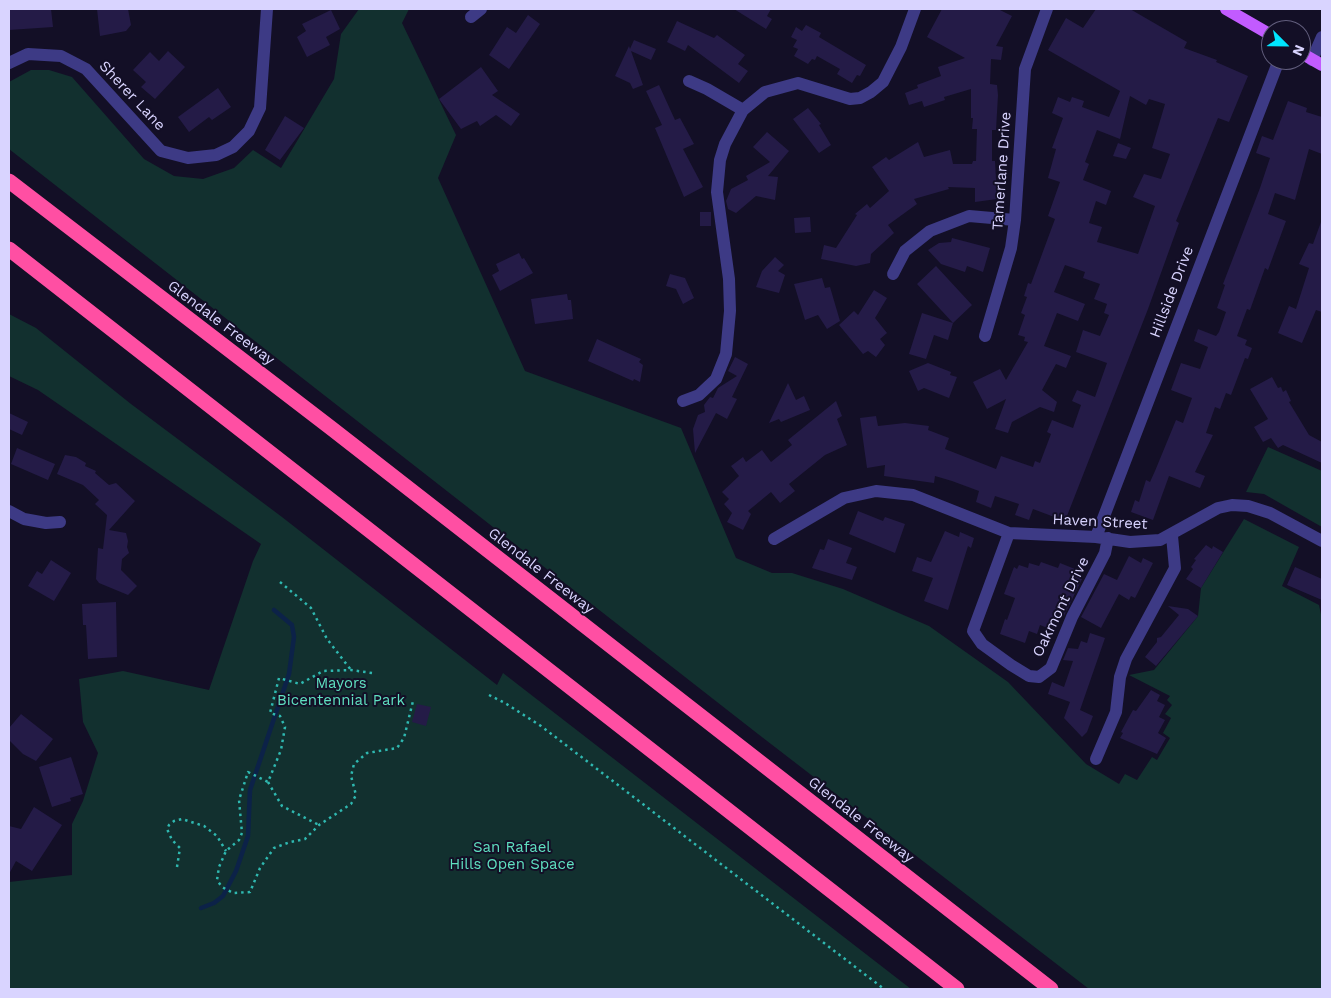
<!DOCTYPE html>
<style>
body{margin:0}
#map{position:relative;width:1331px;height:998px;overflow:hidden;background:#130f26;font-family:"Work Sans",sans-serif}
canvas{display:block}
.frame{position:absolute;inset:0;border:10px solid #d9d4ff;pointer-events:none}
.north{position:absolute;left:1261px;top:20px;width:50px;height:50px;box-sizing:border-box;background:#130f26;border:1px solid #625e7d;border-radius:50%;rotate:113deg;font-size:14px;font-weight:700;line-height:20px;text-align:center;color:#d9d4ff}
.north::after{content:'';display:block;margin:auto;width:18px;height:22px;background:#00e5ff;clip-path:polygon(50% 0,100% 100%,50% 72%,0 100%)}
</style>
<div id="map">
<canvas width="1331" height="998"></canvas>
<div class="frame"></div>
<div class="north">N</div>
</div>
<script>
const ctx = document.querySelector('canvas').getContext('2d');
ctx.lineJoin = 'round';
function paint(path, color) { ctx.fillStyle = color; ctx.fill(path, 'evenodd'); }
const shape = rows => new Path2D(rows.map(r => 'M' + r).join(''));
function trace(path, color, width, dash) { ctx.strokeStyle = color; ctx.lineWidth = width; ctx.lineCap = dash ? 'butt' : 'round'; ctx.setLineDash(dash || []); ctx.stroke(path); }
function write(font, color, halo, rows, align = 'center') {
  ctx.font = font + ' "Work Sans",sans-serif'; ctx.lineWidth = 4; ctx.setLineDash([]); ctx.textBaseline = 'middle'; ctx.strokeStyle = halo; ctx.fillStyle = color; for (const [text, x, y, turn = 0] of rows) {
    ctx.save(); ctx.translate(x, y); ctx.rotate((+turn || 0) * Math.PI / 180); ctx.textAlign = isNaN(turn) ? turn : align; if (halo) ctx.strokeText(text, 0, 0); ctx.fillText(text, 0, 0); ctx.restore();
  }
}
const green = shape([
 [359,9,409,9,402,23,456,135,438,178,525,371,681,428,736,558,772,573,792,573,843,589,929,626,1008,682,1086,764,1119,784,1125,774,1137,780,1152,757,1157,760,1170,738,1163,733,1171,718,1165,714,1172,705,1167,700,1170,696,1129,675,1154,670,1198,616,1201,588,1244,519,1299,547,1282,586,1319,605,1322,619,1322,989,1089,989,758,734,9,149,9,82,31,70,49,70,72,77,144,159,174,176,203,179,234,168,253,150,281,168,334,79,341,34],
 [9,314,36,328,131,404,282,517,497,685,503,673,911,989,9,989,9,882,72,875,72,824,83,801,98,753,83,722,79,679,123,671,209,690,253,561,261,544,38,390,9,376],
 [1268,447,1322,471,1322,527,1264,494,1246,492]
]);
const stream = shape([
 [201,908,214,903,223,896,236,871,248,836,250,790,289,674,294,637,292,625,274,610]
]);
const building = shape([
 [9,9,51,9,53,27,9,30],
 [97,9,128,9,131,25,126,31,100,36],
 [734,9,771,9,767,16,772,19,766,29],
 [942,9,998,9,1012,16,996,46,1003,47,1001,60,991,59,990,84,997,85,998,95,996,130,992,130,992,161,995,161,997,199,975,202,975,188,948,187,949,189,914,199,917,204,888,225,894,233,871,254,870,263,856,266,821,259,824,245,836,248,857,215,855,214,867,204,870,208,889,191,872,167,886,157,889,160,918,142,924,157,950,150,953,164,972,164,973,161,976,161,977,129,972,129,973,118,971,118,971,89,944,97,945,100,924,107,922,101,909,105,905,93,918,88,917,85,941,76,938,67,965,58,927,37],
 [1096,9,1130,9,1187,42,1184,48,1217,60,1216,62,1248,76,1229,122,1218,118,1176,221,1179,223,1148,309,1065,521,1033,509,1029,520,1015,515,1019,504,995,496,991,508,976,502,979,491,952,481,935,476,934,483,884,476,885,465,867,468,860,418,876,416,878,426,905,423,929,426,928,430,949,438,945,449,996,469,1001,456,1033,467,1035,461,1040,463,1051,434,1047,432,1052,420,1073,428,1081,405,1072,401,1077,390,1095,397,1107,363,1076,352,1083,330,1100,336,1109,315,1104,313,1107,304,1094,299,1100,284,1083,278,1085,272,1065,265,1054,292,1085,304,1078,321,1057,313,1044,346,1071,356,1066,368,1056,364,1042,390,1057,402,1054,412,1040,407,1012,422,1008,433,995,429,1006,399,987,409,973,382,1000,369,1006,380,1028,342,1024,341,1025,337,1018,335,1025,315,1021,313,1027,297,1024,296,1028,283,1031,284,1055,219,1048,216,1060,182,1048,178,1056,149,1052,148,1063,118,1052,113,1058,97,1070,102,1072,97,1084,101,1082,107,1109,117,1120,91,1048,50,1066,18,1083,28],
 [1130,96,1146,105,1149,99,1165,104,1152,148,1170,154,1161,179,1144,174,1133,197,1155,206,1138,254,1097,242,1102,227,1089,223,1096,201,1106,205,1111,191,1083,180,1089,164,1085,162,1097,130,1120,139],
 [331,10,340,29,326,37,330,45,307,57,297,37,306,31,302,24],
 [528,15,540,24,509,69,489,55,507,27,516,33],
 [677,21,714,38,717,35,745,55,738,64,748,71,739,83,688,45,685,51,667,42],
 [806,25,821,33,819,37,866,65,860,76,857,75,852,83,837,74,840,69,817,56,815,60,812,59,808,64,794,56,798,49,793,47,797,40,791,37,796,27,802,31],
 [634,40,656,49,651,60,631,51,643,85,633,89,630,83,615,76,629,46,630,49],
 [168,51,185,67,155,99,141,87,146,82,133,70,150,52,159,61],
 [481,67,498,91,492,95,520,114,511,126,496,115,480,126,477,121,461,129,439,99],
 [659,85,675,120,680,118,694,144,683,149,703,187,684,197,655,128,662,125,646,91],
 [218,88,231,107,212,120,209,117,189,132,178,117],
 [1288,101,1307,108,1306,112,1322,117,1322,154,1309,149,1295,200,1275,193,1268,214,1286,221,1268,270,1265,268,1250,310,1247,309,1237,336,1247,340,1245,345,1252,348,1248,359,1245,358,1231,395,1226,393,1220,409,1215,407,1206,433,1213,435,1195,472,1205,476,1200,488,1169,476,1153,520,1131,512,1135,500,1139,502,1146,480,1150,482,1155,471,1176,420,1183,423,1192,398,1171,390,1181,363,1200,369,1208,347,1194,341,1198,329,1216,336,1219,332,1226,312,1217,308,1225,285,1223,284,1260,188,1270,158,1256,153,1262,136,1273,140],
 [808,108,821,124,819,125,831,145,819,153,793,119],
 [285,116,304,128,280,160,265,150],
 [767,132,789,151,768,176,778,177,775,200,756,196,736,213,728,209,726,201,731,189,748,180,746,176,770,162,753,147],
 [1118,143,1131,148,1126,159,1113,156],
 [700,212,711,212,711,226,700,226],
 [810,217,811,232,795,233,794,218],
 [1321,222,1322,312,1316,310,1302,343,1278,333,1289,306,1296,309,1309,268,1299,264,1309,243,1313,244],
 [952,238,990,248,983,272,967,266,965,272,941,264,928,250,939,243,951,242],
 [519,253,522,259,524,258,533,273,500,291,492,275,499,271,496,264],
 [775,257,784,265,778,271,785,275,779,293,756,287,762,271],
 [936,266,972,305,953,323,917,284],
 [670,274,685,278,694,298,683,304,676,289,666,286],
 [822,278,825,288,830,287,840,321,827,329,818,315,805,320,794,284],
 [874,290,887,298,875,318,887,333,880,339,885,345,876,357,868,351,863,354,839,325,854,311,858,315],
 [567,294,568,300,571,300,573,319,535,324,531,299],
 [922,313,953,323,948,340,934,335,926,359,909,354],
 [597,339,641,359,639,362,643,365,640,382,634,379,633,381,588,361],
 [735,357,748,364,732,397,737,399,727,419,716,413,695,453,693,429,698,415,705,412,704,405,710,397,713,398,718,388,737,376,728,371],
 [928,363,951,372,950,375,957,377,949,398,924,388,918,391,909,371],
 [1272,377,1278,388,1281,387,1283,392,1286,390,1291,401,1289,402,1309,435,1322,442,1322,463,1283,445,1278,448,1271,438,1263,442,1254,427,1268,419,1250,389],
 [788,383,796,400,804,396,810,410,781,422,779,419,769,423],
 [836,401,842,416,837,419,847,445,825,455,789,484,795,491,780,503,771,492,748,511,751,514,743,530,727,522,732,513,724,504,729,499,722,492,739,476,731,466,743,457,746,462,762,450,771,462,792,445,788,440],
 [9,413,28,422,22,435,9,429],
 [17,448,55,464,48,480,11,464],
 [65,455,76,457,86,463,85,466,96,471,95,473,109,485,116,483,135,501,109,530,126,533,128,541,127,547,129,553,122,559,121,570,137,586,128,595,99,583,96,579,98,548,103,549,107,515,95,504,99,500,83,485,57,474],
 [858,511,883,521,885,517,905,524,895,553,849,534],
 [945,531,959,537,960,532,974,538,971,548,968,546,948,610,924,601,933,578,912,571,917,557,931,562],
 [828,539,852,548,846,563,857,567,852,580,812,568,820,549,824,550],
 [1206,545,1212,549,1213,546,1223,552,1201,588,1186,579,1193,569,1191,567,1196,560,1194,559],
 [1129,556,1141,563,1143,558,1153,563,1135,598,1131,596,1129,600,1119,594,1101,628,1081,617,1104,574,1117,580],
 [51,560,71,573,54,601,28,586,37,571,42,574],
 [1041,562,1058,568,1060,563,1080,571,1078,577,1082,579,1064,616,1055,613,1050,629,1040,625,1037,634,1029,631,1025,643,1000,634,1005,619,1007,620,1015,598,1004,594,1014,567,1017,569,1019,565,1028,568,1029,563,1039,566],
 [1295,567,1322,579,1322,600,1287,585],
 [116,602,117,657,88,659,86,625,83,625,82,604],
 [1168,606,1188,609,1198,616,1156,666,1145,657,1157,642,1157,638,1161,637,1179,615],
 [1090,633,1105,638,1080,710,1093,716,1087,732,1082,737,1064,718,1070,702,1048,694,1052,682,1064,687,1073,661,1063,660,1068,648,1078,649,1081,641,1087,643],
 [1151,690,1160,695,1157,701,1165,705,1159,717,1165,720,1158,733,1166,738,1157,754,1120,738,1123,733,1121,732,1128,719,1133,710,1136,711],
 [417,704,431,707,426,726,412,722],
 [21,714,53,739,36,761,23,754,9,740,9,728],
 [71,757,83,794,70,798,71,801,52,807,39,767],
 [34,807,62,825,32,871,16,861,9,874,9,826,21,829]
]);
const path = shape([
 [280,582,311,608,327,639,351,670],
 [372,673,351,670,323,671,300,684,279,678,270,713,280,716,285,727,281,750,268,782,248,772,239,800,242,833,239,840,226,851,219,867,217,880,222,887,233,893,250,892,260,868,274,848,290,842,305,839,319,825,351,804,356,795,351,776,354,764,367,753,397,748,404,738,413,701],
 [489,695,505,703,541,726,884,989],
 [268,782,282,806,319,825],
 [177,867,180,848,172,840,167,829,169,825,174,821,182,819,204,826,217,836,226,851]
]);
const minor = shape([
 [471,17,481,9],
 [1312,60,1322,37],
 [9,63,28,54,61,56,86,69,161,151,188,158,216,155,233,147,249,131,260,108,267,9],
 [689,81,707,89,743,110],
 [893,274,905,251,930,231,969,216,1015,220],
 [985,336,1011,248,1015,220,1025,69,1047,9],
 [683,401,699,395,716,379,726,354,730,311,729,279,717,192,720,160,725,144,743,110,765,92,798,83,850,99,860,98,871,92,883,82,901,47,915,9],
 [9,511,24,519,46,523,60,522],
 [1009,533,973,631,982,644,1011,665,1029,676,1039,677,1051,668,1072,617,1105,553,1108,538],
 [1096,537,1279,60],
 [774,539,844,498,876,491,913,495,1009,533,1096,537,1130,542,1160,540,1218,508,1232,505,1248,506,1270,513,1322,541],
 [1096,759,1116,712,1120,677,1126,659,1175,568,1172,536]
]);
const major = shape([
 [1226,9,1271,35],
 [1301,53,1322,65]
]);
const highway = shape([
 [9,181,331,428,1051,989],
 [9,249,957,989]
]);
const streetNames = [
 ["Sherer Lane",132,96,47],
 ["Tamerlane Drive",1002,171,-86],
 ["Hillside Drive",1172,292,-69],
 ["Glendale Freeway",221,323,37],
 ["Haven Street",1100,522,3],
 ["Glendale Freeway",541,571,38],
 ["Oakmont Drive",1061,607,-64],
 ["Glendale Freeway",861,820,38]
];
const parkNames = [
 ["Mayors",341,684],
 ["Bicentennial Park",341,701],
 ["San Rafael",512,848],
 ["Hills Open Space",512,865]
];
paint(green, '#12302f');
trace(stream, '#0c2248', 4.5);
paint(building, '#241b47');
trace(path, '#2fb8b0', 2.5, [2.5, 4]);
trace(minor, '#3d3a85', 12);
trace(major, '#c25bff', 12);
trace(highway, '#ff4fa3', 15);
write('15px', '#d9d4ff', '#130f26', streetNames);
write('15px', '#5fe0c0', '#130f26', parkNames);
</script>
